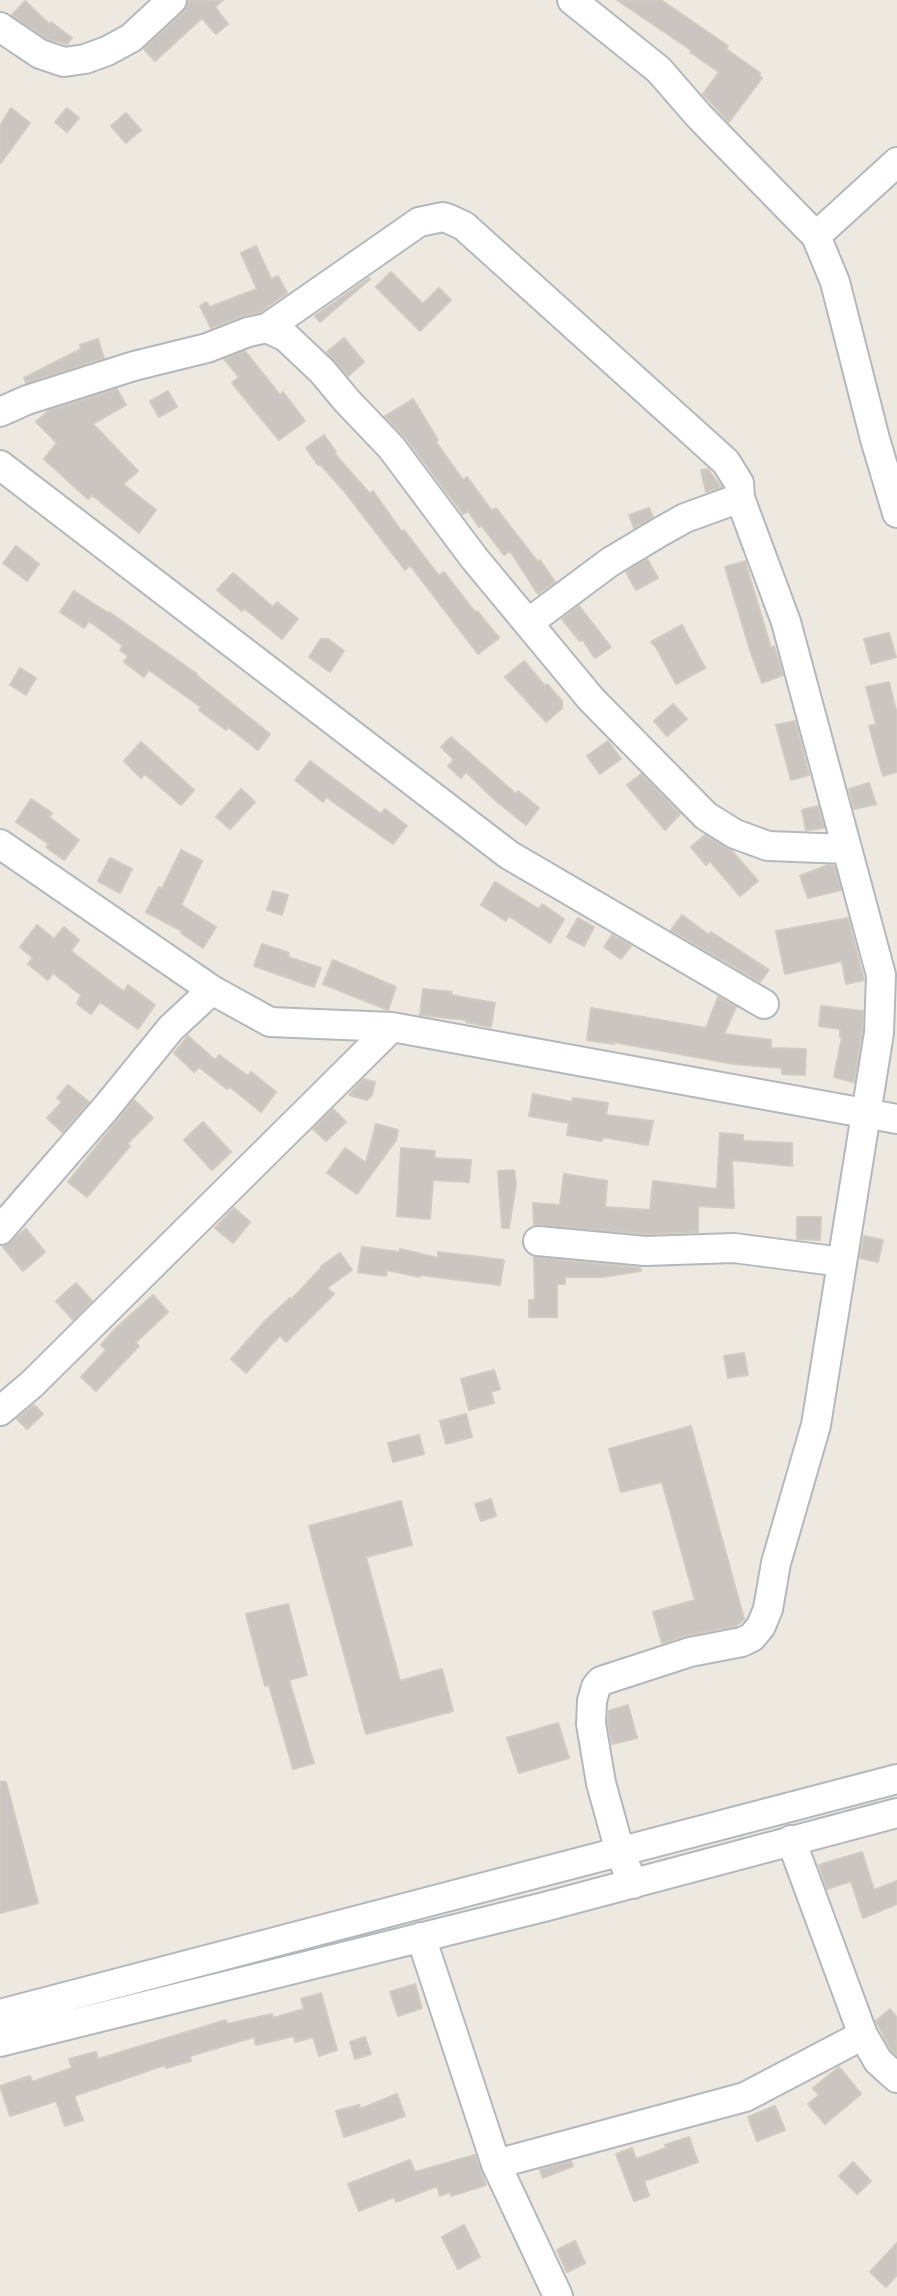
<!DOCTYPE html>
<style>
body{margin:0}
canvas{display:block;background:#ede9e1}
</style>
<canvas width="897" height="2296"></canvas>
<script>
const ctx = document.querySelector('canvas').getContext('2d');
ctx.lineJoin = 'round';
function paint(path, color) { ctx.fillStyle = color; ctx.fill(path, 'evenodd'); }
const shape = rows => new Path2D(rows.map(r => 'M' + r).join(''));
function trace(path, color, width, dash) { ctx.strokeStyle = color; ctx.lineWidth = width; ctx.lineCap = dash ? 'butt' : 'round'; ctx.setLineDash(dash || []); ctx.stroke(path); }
const building = shape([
 [189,0,223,0,215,7,228,24,216,34,202,18,155,61,144,49,184,12,189,0],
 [617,0,661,0,728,46,726,49,760,73,759,76,762,78,729,122,703,94,719,72,690,52,691,50,617,0],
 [25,1,49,24,51,22,72,38,67,44,48,39,12,15,25,1],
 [11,108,30,123,0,164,0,126,11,108],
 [67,108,79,118,67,132,55,122,67,108],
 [126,113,141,130,126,143,111,126,126,113],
 [256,246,271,279,278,276,287,293,260,312,242,316,211,328,200,306,206,302,210,307,257,289,241,253,256,246],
 [391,272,423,304,439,288,451,300,420,331,376,287,391,272],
 [369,278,370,279,320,322,315,316,369,278],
 [344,338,364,362,348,376,327,352,344,338],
 [98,339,104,358,26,383,24,378,81,349,80,345,98,339],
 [245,351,280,395,283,392,305,421,279,440,232,383,239,377,224,359,245,351],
 [117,389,126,405,93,424,138,471,123,484,156,510,139,533,92,495,88,499,44,459,57,443,36,422,48,411,117,389],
 [168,391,177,407,159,417,150,401,168,391],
 [413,399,438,440,436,442,463,480,467,477,492,511,496,508,538,562,540,560,555,582,538,594,510,551,504,555,481,525,479,527,468,511,463,514,405,437,385,416,413,399],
 [324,435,336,452,334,453,370,494,373,491,402,532,404,530,439,576,444,572,475,612,477,611,499,638,478,654,410,565,405,570,344,491,320,464,318,465,306,448,324,435],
 [708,469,721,487,706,492,701,470,708,469],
 [649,508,653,517,634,528,629,515,649,508],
 [16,546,39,564,27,581,3,563,16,546],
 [647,559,658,578,636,590,626,572,647,559],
 [745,561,771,648,774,646,783,675,762,683,750,650,725,567,745,561],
 [233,573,273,607,277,602,298,619,282,639,244,608,242,611,217,590,233,573],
 [74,591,108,613,109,612,197,674,196,675,270,734,258,750,228,727,226,730,199,710,201,707,149,670,144,677,124,662,128,656,120,650,123,646,89,621,84,628,60,612,74,591],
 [579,606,611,647,595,658,582,639,580,641,562,619,579,606],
 [682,625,705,668,676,684,656,647,651,642,682,625],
 [889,633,896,657,871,664,864,639,889,633],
 [321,639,328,639,344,651,330,672,309,657,321,639],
 [524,661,545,686,547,684,562,701,562,708,546,722,505,677,524,661],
 [20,668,36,678,26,695,10,685,20,668],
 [889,682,897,714,897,772,883,776,869,726,876,724,866,687,889,682],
 [673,704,687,719,667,736,654,721,673,704],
 [795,721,809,775,791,780,776,725,795,721],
 [451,737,516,794,518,791,539,808,526,825,495,800,466,772,461,778,448,766,454,760,441,747,451,737],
 [608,741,621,759,600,774,587,756,608,741],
 [141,742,194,790,181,805,145,774,141,778,124,761,141,742],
 [310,761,381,814,385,809,407,826,393,844,326,797,323,802,295,780,310,761],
 [641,774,680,814,665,830,627,785,641,774],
 [869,783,876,804,854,809,849,789,869,783],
 [241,789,255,802,230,829,216,817,241,789],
 [31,799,52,813,49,817,79,840,64,860,46,847,49,844,16,822,31,799],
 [818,806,824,828,806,830,802,810,818,806],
 [705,835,732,851,758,881,740,896,710,861,706,865,691,847,705,835],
 [181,850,202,861,181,905,216,927,203,948,181,933,182,931,146,912,159,887,162,889,181,850],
 [110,858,132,869,120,893,98,881,110,858],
 [828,865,834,866,841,890,808,898,800,876,828,865],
 [495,882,539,909,542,904,564,919,550,943,509,916,506,921,481,905,495,882],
 [273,891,288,895,282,915,267,910,273,891],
 [682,915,709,935,711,932,769,970,760,982,671,930,682,915],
 [578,918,594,927,584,946,567,937,578,918],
 [848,918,864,980,846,984,842,961,785,974,776,931,848,918],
 [37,925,54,939,64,927,79,940,71,951,124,992,128,985,155,1005,138,1029,100,1002,91,1014,77,1004,81,995,53,973,48,980,28,964,33,958,20,947,37,925],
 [612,935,631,946,621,959,604,947,612,935],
 [262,944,289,953,288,957,321,968,314,987,254,966,262,944],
 [333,960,396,987,388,1010,323,984,333,960],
 [423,989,452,992,451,995,495,1003,491,1027,466,1022,467,1020,420,1015,423,989],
 [718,997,736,1007,724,1034,771,1040,771,1048,806,1049,805,1075,782,1074,782,1068,734,1064,614,1042,614,1044,587,1040,591,1008,706,1028,718,997],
 [821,1006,863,1011,862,1031,854,1082,834,1077,842,1037,840,1037,840,1029,819,1026,821,1006],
 [188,1036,215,1060,219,1055,248,1076,251,1072,276,1092,261,1112,230,1087,227,1089,199,1067,194,1072,174,1053,188,1036],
 [363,1079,375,1082,372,1095,367,1100,349,1095,363,1079],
 [68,1085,89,1102,62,1132,47,1118,62,1102,57,1098,68,1085],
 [533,1094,572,1102,573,1098,608,1103,606,1115,653,1121,648,1145,603,1137,602,1141,567,1135,569,1123,529,1116,533,1094],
 [134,1100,153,1118,127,1144,130,1146,87,1197,68,1182,134,1100],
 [333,1109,346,1122,326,1141,313,1129,333,1109],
 [203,1122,231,1152,212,1170,184,1140,203,1122],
 [376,1124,398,1130,396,1140,357,1194,327,1173,345,1148,366,1163,376,1124],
 [720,1133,743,1135,743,1141,792,1143,792,1166,732,1160,734,1208,698,1206,698,1232,646,1234,534,1225,533,1203,560,1205,564,1174,607,1181,605,1207,650,1210,653,1181,717,1189,720,1133],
 [401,1148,435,1151,434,1158,471,1160,469,1182,433,1180,430,1219,397,1216,401,1148],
 [514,1170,516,1184,509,1228,502,1228,498,1171,514,1170],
 [234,1208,250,1222,233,1243,215,1228,234,1208],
 [797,1217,821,1217,820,1240,797,1239,797,1217],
 [26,1229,45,1252,23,1271,3,1247,26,1229],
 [864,1236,883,1240,878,1262,860,1258,864,1236],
 [362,1247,399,1252,400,1249,438,1258,438,1252,504,1260,500,1285,420,1275,420,1277,387,1270,386,1276,358,1272,362,1247],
 [340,1253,352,1270,327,1288,334,1294,286,1342,280,1335,246,1373,231,1359,266,1320,290,1298,291,1300,322,1267,321,1266,340,1253],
 [534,1257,640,1268,641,1271,602,1277,565,1277,565,1284,557,1284,557,1317,529,1317,529,1300,535,1300,534,1257],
 [76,1283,92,1301,73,1320,56,1301,76,1283],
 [153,1295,168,1312,135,1343,139,1346,96,1391,81,1377,106,1350,101,1345,116,1328,153,1295],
 [744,1353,748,1375,728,1378,724,1356,744,1353],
 [494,1370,500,1389,491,1392,494,1403,469,1410,461,1379,494,1370],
 [34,1405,43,1414,27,1429,17,1419,34,1405],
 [466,1414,472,1437,446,1444,440,1421,466,1414],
 [691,1426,744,1619,736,1626,687,1635,662,1643,653,1612,695,1600,662,1482,621,1492,609,1449,691,1426],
 [419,1435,424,1454,393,1462,388,1443,419,1435],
 [491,1499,496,1516,481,1521,475,1504,491,1499],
 [401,1501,412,1545,366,1557,400,1681,442,1669,453,1711,366,1734,309,1526,401,1501],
 [288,1604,307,1675,289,1680,314,1763,293,1769,269,1685,265,1686,246,1614,288,1604],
 [628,1705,637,1738,612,1744,608,1723,609,1711,628,1705],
 [558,1723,569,1758,519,1773,507,1738,558,1723],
 [0,1782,6,1782,38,1903,0,1913,0,1782],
 [862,1852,874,1890,897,1881,897,1904,863,1918,851,1881,827,1889,819,1865,862,1852],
 [415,1984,422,2008,398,2016,390,1992,415,1984],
 [321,1993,337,2050,319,2056,313,2037,295,2042,294,2036,256,2045,254,2037,190,2056,191,2061,166,2068,165,2065,74,2096,83,2120,65,2126,56,2101,10,2116,0,2086,30,2076,32,2082,72,2068,69,2059,96,2052,98,2059,226,2020,227,2024,272,2014,273,2018,304,2009,301,1999,321,1993],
 [890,2009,897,2018,897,2055,891,2050,876,2021,890,2009],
 [365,2037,371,2054,355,2059,350,2042,365,2037],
 [839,2067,861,2094,825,2124,808,2104,819,2095,813,2088,839,2067],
 [397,2094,405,2116,344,2137,336,2111,359,2105,360,2109,397,2094],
 [775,2106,785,2130,757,2141,748,2117,775,2106],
 [689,2137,698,2162,644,2181,649,2196,634,2201,616,2154,632,2148,636,2159,666,2148,665,2145,689,2137],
 [475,2155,486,2185,451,2196,450,2192,440,2196,437,2186,396,2202,394,2197,359,2211,348,2184,410,2160,415,2172,475,2155],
 [571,2161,573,2166,543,2178,540,2170,571,2161],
 [853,2162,871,2181,857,2194,839,2176,853,2162],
 [464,2225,480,2257,458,2269,442,2237,464,2225],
 [575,2241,585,2263,567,2272,557,2250,575,2241],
 [897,2243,897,2275,886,2287,870,2272,897,2243]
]);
const minor = shape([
 [572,0,659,70,699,116,816,236,835,282,875,439,897,513],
 [0,27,40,54,64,62,85,59,107,51,131,38,172,0],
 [816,236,897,162],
 [267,328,419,222,443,217,449,219,464,226,726,462,739,483,740,498,786,622,881,975,879,1033,816,1425,776,1563,768,1609,761,1626,752,1637,742,1642,690,1652,601,1681,596,1687,592,1701,591,1724,601,1783,620,1852,633,1884],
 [0,412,27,400,134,366,207,348,248,332,267,328,286,337,322,371,347,401,391,447,474,558,591,699,706,816,735,834,768,846,847,849],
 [0,465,509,855,764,1004],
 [528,623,610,562,660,532,685,518,740,498],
 [0,844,212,990,270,1022,392,1027,897,1119],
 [0,1230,105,1109,171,1028,212,990],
 [538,1241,645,1251,734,1248,842,1262],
 [0,1411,32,1384,392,1027],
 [791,1840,863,2035,878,2061,897,2078],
 [421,1937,496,2164,558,2296],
 [0,2014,897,1779],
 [0,2042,544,1907,897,1813],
 [496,2164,745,2097,863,2035]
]);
paint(building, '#cac5c0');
trace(building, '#d1cac0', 2);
trace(minor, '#b4b8bc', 32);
trace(minor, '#fff', 28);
</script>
